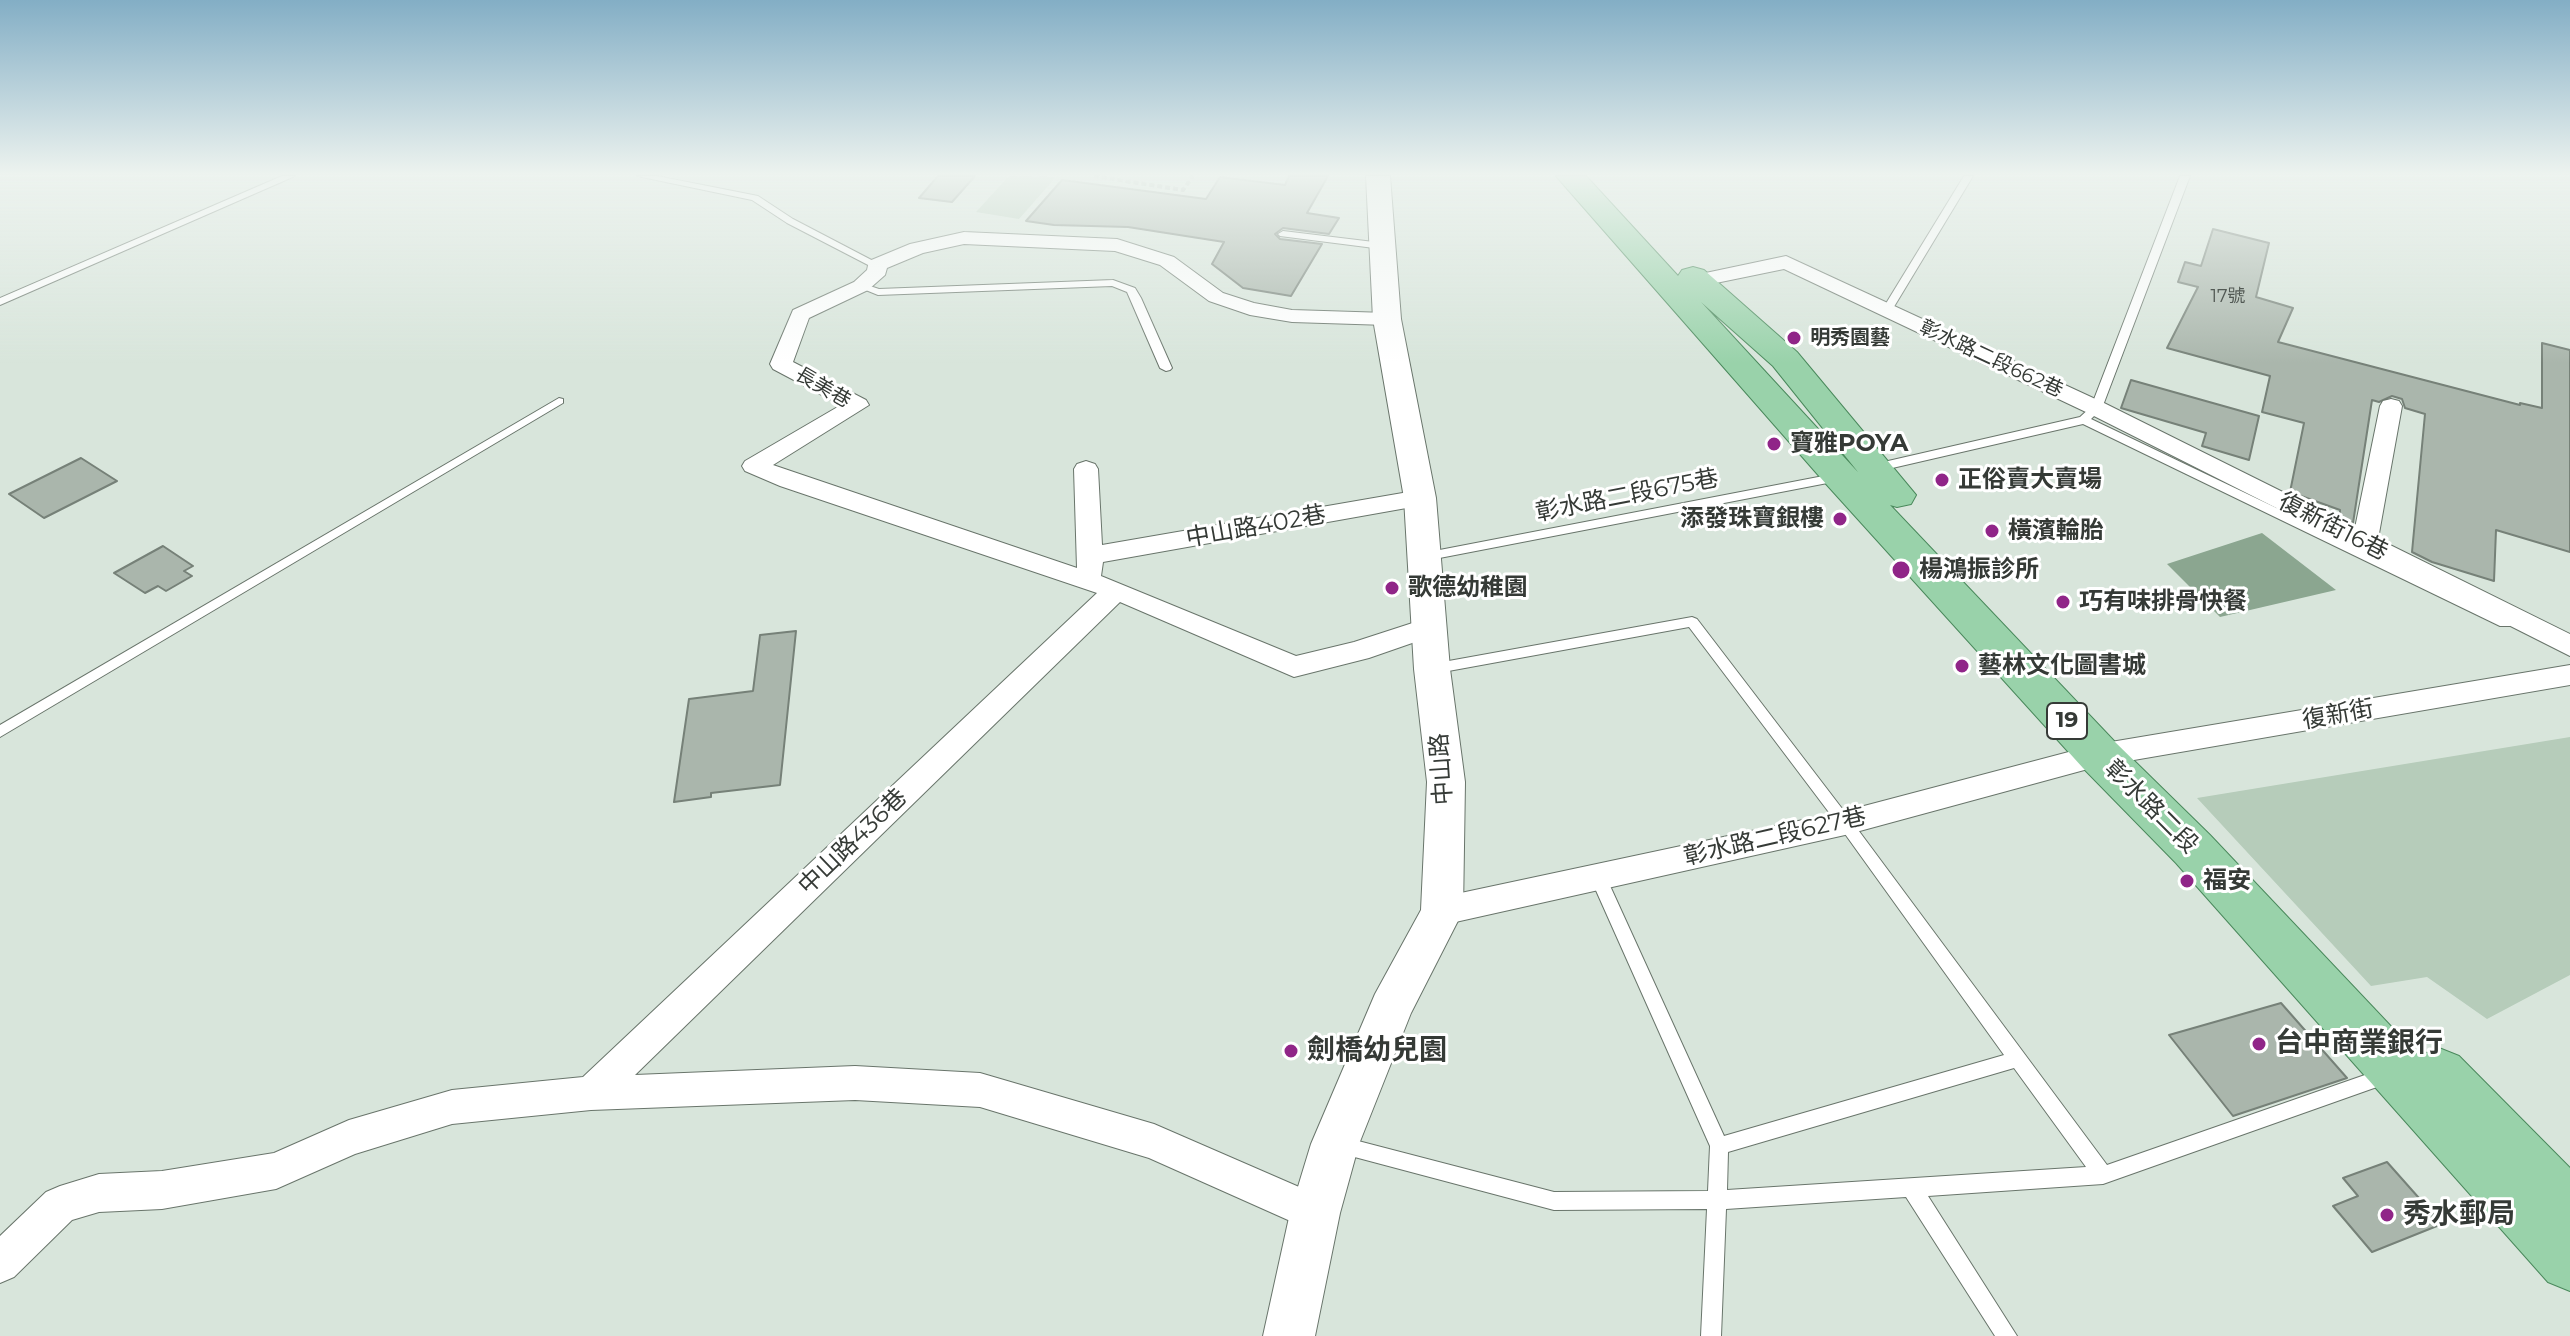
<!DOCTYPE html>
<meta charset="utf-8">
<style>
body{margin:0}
canvas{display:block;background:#d8e5db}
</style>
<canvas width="2570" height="1336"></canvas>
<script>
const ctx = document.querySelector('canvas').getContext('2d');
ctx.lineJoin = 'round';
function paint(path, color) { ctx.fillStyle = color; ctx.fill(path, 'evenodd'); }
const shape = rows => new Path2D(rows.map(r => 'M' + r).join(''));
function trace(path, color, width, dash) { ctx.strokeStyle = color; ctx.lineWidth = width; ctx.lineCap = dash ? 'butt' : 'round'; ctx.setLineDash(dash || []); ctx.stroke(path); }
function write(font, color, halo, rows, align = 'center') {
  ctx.font = font + ' Montserrat,"Noto Sans TC",sans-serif'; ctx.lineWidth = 6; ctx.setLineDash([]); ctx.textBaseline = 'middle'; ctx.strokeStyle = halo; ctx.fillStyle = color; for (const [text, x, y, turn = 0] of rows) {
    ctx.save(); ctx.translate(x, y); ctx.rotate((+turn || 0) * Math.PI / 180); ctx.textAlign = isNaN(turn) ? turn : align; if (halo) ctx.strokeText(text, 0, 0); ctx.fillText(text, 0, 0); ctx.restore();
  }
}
const green = shape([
 [1009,176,1056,177,1019,219,976,212],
 [2570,737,2570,975,2487,1019,2427,977,2371,986,2197,798]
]);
const water = shape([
 [2262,533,2336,590,2220,617,2167,564]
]);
const building = shape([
 [938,176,975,176,952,202,919,198,938,176],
 [1289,176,1328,176,1307,213,1339,218,1329,234,1283,228,1275,234,1280,239,1322,244,1291,296,1243,288,1212,264,1224,242,1128,227,1054,225,1026,221,1062,180,1206,199,1220,177,1285,185,1289,176],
 [2213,229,2269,243,2256,297,2293,308,2278,342,2520,405,2520,403,2542,408,2542,343,2570,350,2570,552,2496,530,2494,581,2432,562,2412,552,2425,414,2405,408,2402,399,2392,396,2379,402,2372,400,2353,523,2340,517,2340,510,2290,492,2304,423,2262,412,2270,376,2167,348,2198,287,2178,282,2185,262,2201,266,2213,229],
 [2131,380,2259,416,2249,460,2202,446,2206,433,2121,408,2131,380],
 [81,458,117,481,44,518,9,494,81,458],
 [163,546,193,566,184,571,192,576,166,591,158,586,145,593,114,573,163,546],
 [796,631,780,785,711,793,711,797,674,802,689,699,753,691,760,635,796,631],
 [2281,1003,2347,1078,2233,1116,2169,1035,2281,1003],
 [2387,1162,2442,1224,2372,1252,2333,1206,2358,1196,2343,1178,2387,1162]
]);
const path = shape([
 [1094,176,1183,190,1193,176]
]);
const service = shape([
 [282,176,295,176,0,305,0,298,282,176],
 [637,176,657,176,758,196,793,219,881,265,872,267,787,223,752,200,637,176],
 [1964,176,1973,176,1892,310,1887,313,1883,312,1882,310,1964,176],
 [2180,176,2190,176,2102,408,2091,419,2510,620,2512,623,2510,626,2500,626,2083,424,1875,472,1871,471,1869,468,1875,464,2080,417,2091,407,2180,176],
 [1283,231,1382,243,1387,246,1382,249,1280,236,1278,234,1283,231],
 [1113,280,1135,288,1141,298,1172,368,1170,370,1166,371,1160,368,1127,292,1112,286,878,295,856,286,861,283,879,289,1113,280],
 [559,398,563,399,563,403,0,737,0,725,559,398],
 [1839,473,1845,477,1843,480,1424,561,1418,557,1424,553,1839,473],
 [1692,617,1697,619,1850,819,2107,1165,2385,1068,2391,1070,2394,1076,2391,1082,2103,1184,1928,1196,2017,1336,1995,1336,1906,1197,1726,1209,1721,1336,1701,1336,1707,1209,1554,1210,1332,1151,1330,1145,1332,1139,1339,1136,1554,1192,1708,1191,1710,1146,1590,877,1592,872,1598,870,1604,872,1606,877,1724,1136,2004,1055,1840,827,1689,627,1432,674,1425,669,1432,664,1692,617],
 [2014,1068,2086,1167,1727,1190,1728,1152,2014,1068]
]);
const minor = shape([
 [964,232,1117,239,1174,257,1223,293,1254,303,1292,310,1387,313,1398,319,1387,325,1292,322,1250,315,1209,301,1160,265,1115,251,964,244,923,253,887,268,885,275,868,290,809,318,793,362,866,400,869,405,773,465,1077,568,1074,469,1077,464,1086,461,1095,464,1098,469,1102,545,1420,490,1429,492,1432,498,1429,504,1103,562,1101,576,1296,656,1354,642,1431,617,1441,619,1445,626,1441,633,1369,658,1294,677,1120,602,635,1075,855,1066,980,1073,1154,1124,1329,1200,1334,1213,1329,1226,1315,1232,1149,1158,980,1107,855,1100,591,1110,452,1124,355,1154,276,1189,162,1209,99,1212,72,1220,14,1277,0,1283,0,1236,46,1192,60,1186,99,1174,162,1171,274,1153,349,1120,452,1090,583,1077,1097,593,780,486,745,471,742,466,745,461,841,405,773,369,770,364,793,310,854,282,867,270,869,261,910,244,964,232],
 [1786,256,2104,403,2355,528,2380,406,2383,401,2391,399,2399,401,2402,406,2378,539,2570,634,2570,656,2088,413,1784,269,1677,291,1667,285,1677,279,1786,256],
 [2570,665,2570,685,2099,766,1845,835,1442,925,1430,921,1426,911,1430,901,1442,897,1845,811,2099,744,2570,665]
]);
const tertiary = shape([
 [1366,176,1390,176,1401,319,1436,498,1450,669,1465,782,1463,911,1411,1013,1359,1144,1340,1213,1315,1336,1263,1336,1290,1213,1311,1144,1375,994,1421,910,1427,782,1414,669,1404,498,1373,319,1366,176]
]);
const primary = shape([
 [1556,176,1586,176,1678,276,1682,270,1693,267,1704,270,1797,352,1916,495,1911,504,1897,507,1890,505,2115,742,2210,835,2419,1056,2439,1048,2459,1056,2570,1168,2570,1291,2548,1282,2176,863,2083,768,1827,485,1556,176],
 [1701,302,1773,366,1858,472,1855,469,1701,302]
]);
const markers = [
 [1794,338,8,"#902588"],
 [1774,444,8,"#902588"],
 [1942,480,8,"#902588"],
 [1840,519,8,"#902588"],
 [1992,531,8,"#902588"],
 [1901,570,10,"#902588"],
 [1392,588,8,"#902588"],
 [2063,602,8,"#902588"],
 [1962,666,8,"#902588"],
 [2187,881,8,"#902588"],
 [2259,1044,8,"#902588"],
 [1291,1051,8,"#902588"],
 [2387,1215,8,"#902588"]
];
const farNumbernames = [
 ["17號",2228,297]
];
const farPoinames = [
 ["明秀園藝",1810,338]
];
const farStreetnames = [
 ["彰水路二段662巷",1991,359,25],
 ["長美巷",823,388,30]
];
const shields = [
 [2067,721,40]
];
const shieldNames = [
 ["19",2067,721]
];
const poiNames = [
 ["寶雅POYA",1790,444],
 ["正俗賣大賣場",1958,480],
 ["添發珠寶銀樓",1824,519,"right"],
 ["橫濱輪胎",2008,531],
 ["楊鴻振診所",1919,570],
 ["歌德幼稚園",1408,588],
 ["巧有味排骨快餐",2079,602],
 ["藝林文化圖書城",1978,666],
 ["福安",2203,881]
];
const streetNames = [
 ["彰水路二段675巷",1627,496,-11],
 ["中山路402巷",1256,527,-10],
 ["復新街16巷",2333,527,27],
 ["復新街",2338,715,-10],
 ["中山路",1442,769,-94],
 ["彰水路二段",2151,807,45],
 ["彰水路二段627巷",1775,837,-13],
 ["中山路436巷",853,842,-44]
];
const nearPoinames = [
 ["台中商業銀行",2275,1044],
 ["劍橋幼兒園",1307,1051],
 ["秀水郵局",2403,1215]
];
paint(green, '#b6ccba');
paint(water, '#8ba690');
paint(building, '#aab6ac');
trace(building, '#768178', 2);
trace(service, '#69756b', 2);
trace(minor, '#69756b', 2);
trace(tertiary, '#69756b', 2);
trace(primary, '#4a895c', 2);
trace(path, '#a1aba3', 4, [5, 3]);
paint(service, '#fff');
paint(minor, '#fff');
paint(tertiary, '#fff');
paint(primary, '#99d2aa');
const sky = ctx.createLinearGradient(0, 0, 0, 363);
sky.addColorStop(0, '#83aec5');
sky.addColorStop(0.48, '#edf3ef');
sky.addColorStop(1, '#edf3ef00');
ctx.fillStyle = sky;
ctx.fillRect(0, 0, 2570, 363);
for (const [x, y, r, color] of markers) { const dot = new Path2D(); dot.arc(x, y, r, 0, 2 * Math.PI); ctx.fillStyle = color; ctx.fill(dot); trace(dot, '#fff', 3); }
write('18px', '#525954', null, farNumbernames);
write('bold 20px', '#353a36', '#fff', farPoinames, 'left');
write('20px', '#353a36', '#fff', farStreetnames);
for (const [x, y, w] of shields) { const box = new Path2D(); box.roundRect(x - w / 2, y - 18, w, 36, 6); ctx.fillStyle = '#fff'; ctx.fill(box); trace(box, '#353a36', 2); }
write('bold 22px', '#353a36', null, shieldNames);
write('bold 24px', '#353a36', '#fff', poiNames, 'left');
write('24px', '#353a36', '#fff', streetNames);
write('bold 28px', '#353a36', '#fff', nearPoinames, 'left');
</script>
